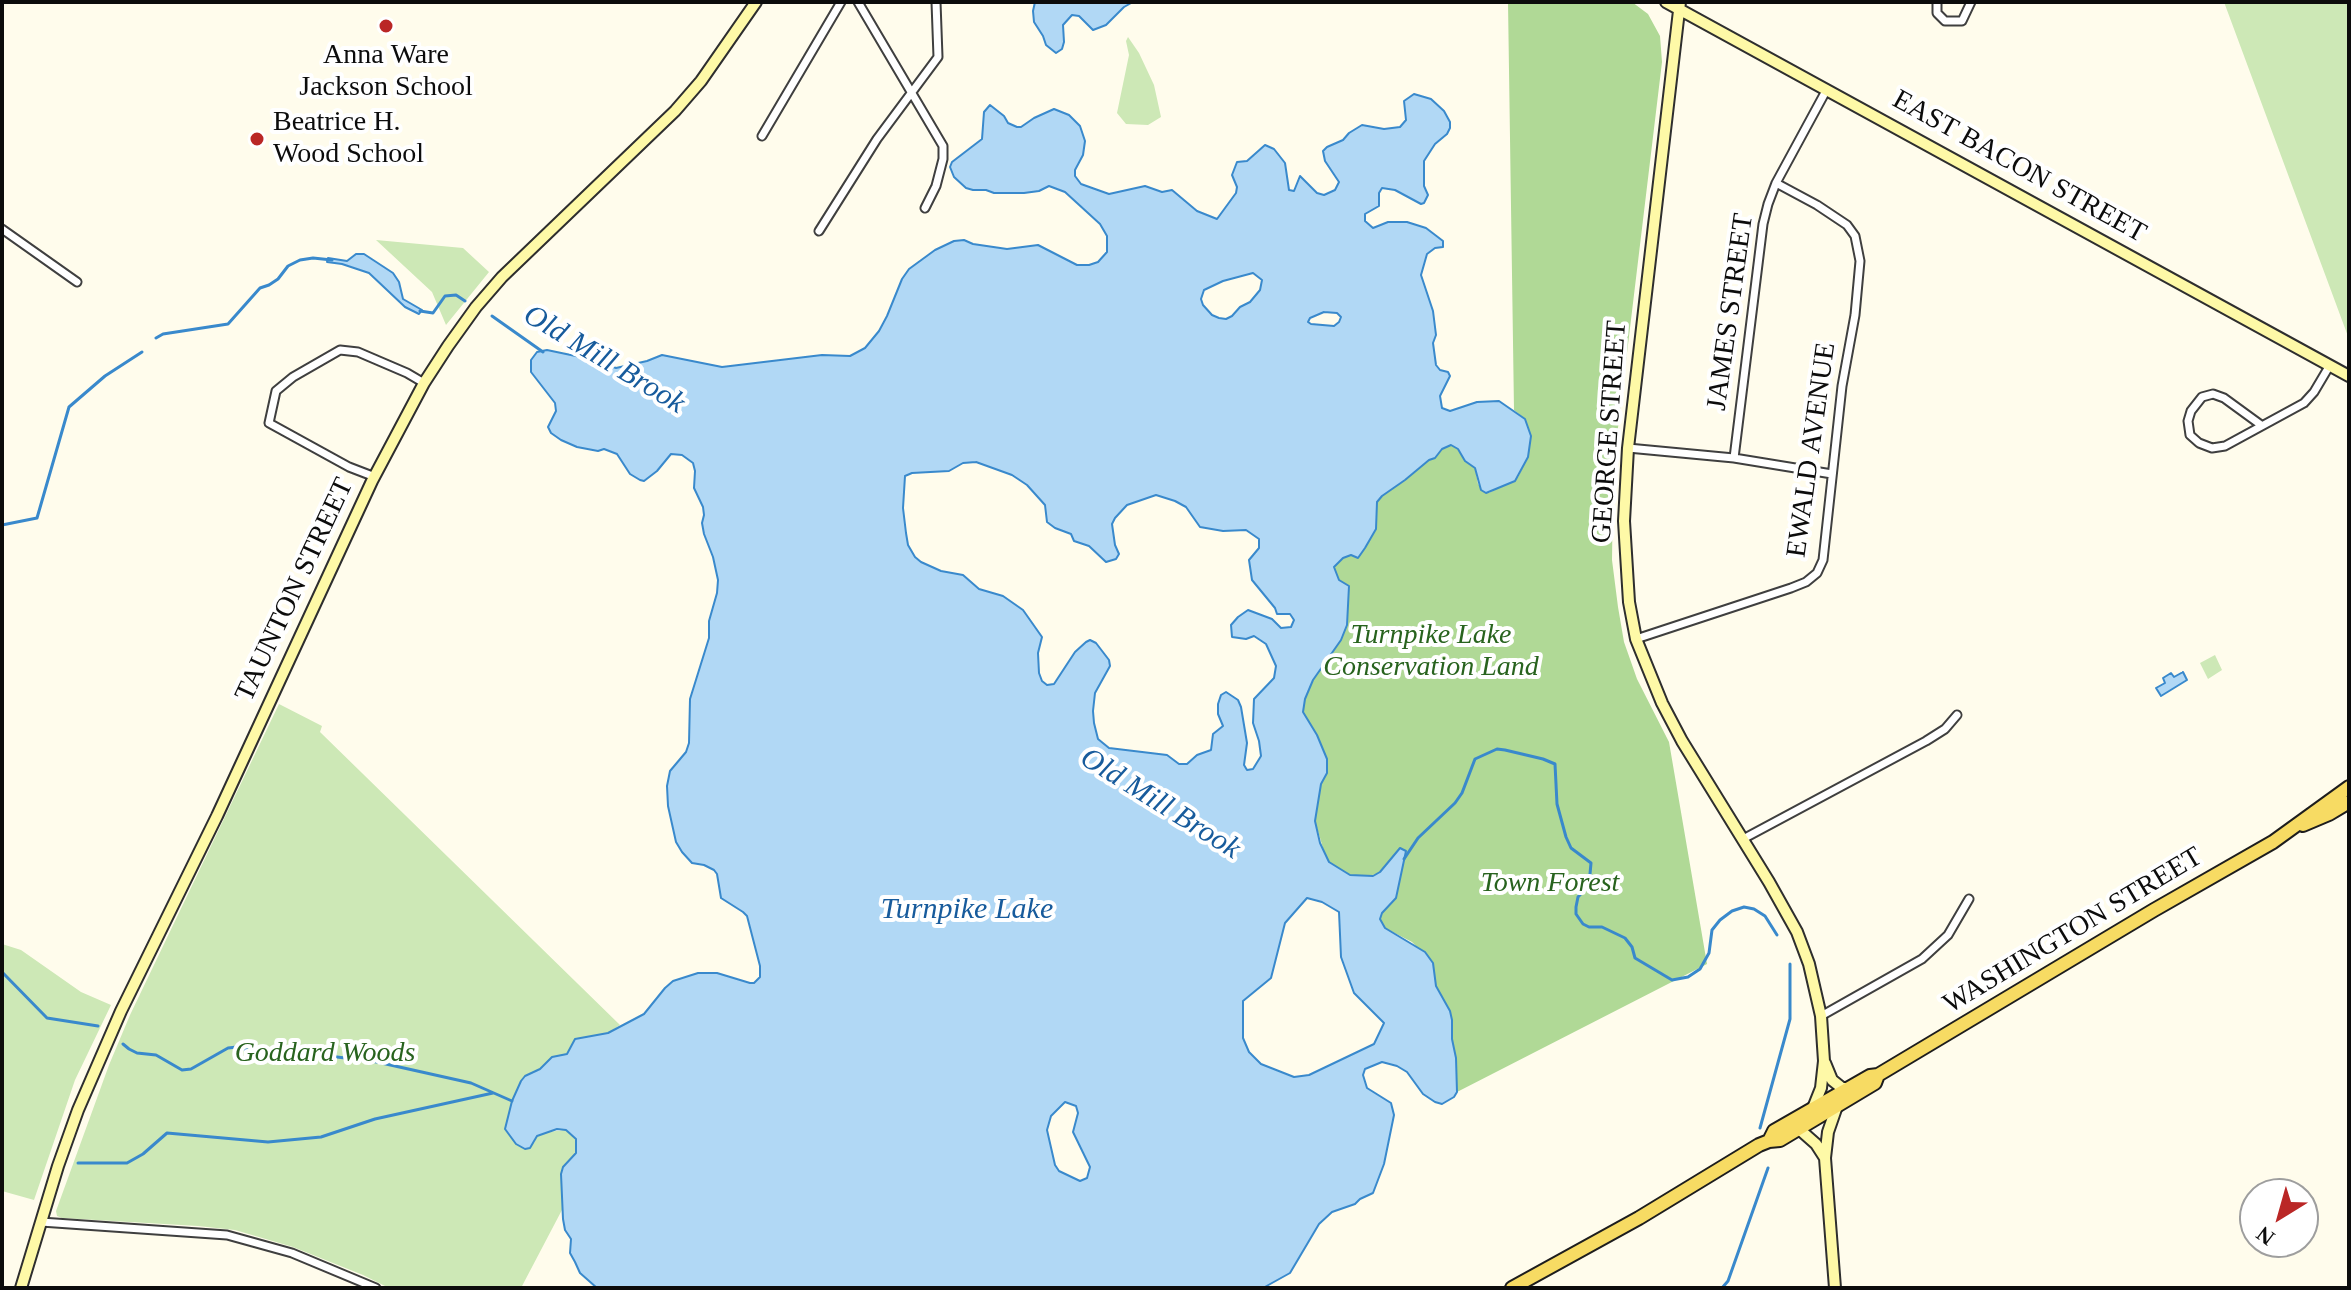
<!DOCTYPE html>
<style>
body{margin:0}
#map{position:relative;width:2351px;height:1290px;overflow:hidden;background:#fffcec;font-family:"Times New Roman",serif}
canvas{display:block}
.frame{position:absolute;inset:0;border:4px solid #0c0c0c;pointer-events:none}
.north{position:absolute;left:2239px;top:1178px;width:80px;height:80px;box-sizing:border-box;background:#fff;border:2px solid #9e9e9e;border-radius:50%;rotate:217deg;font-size:22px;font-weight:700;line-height:32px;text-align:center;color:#0c0c0c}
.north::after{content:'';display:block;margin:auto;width:28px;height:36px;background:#ba2726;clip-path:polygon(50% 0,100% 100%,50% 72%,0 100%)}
</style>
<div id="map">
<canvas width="2351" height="1290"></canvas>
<div class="frame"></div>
<div class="north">N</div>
</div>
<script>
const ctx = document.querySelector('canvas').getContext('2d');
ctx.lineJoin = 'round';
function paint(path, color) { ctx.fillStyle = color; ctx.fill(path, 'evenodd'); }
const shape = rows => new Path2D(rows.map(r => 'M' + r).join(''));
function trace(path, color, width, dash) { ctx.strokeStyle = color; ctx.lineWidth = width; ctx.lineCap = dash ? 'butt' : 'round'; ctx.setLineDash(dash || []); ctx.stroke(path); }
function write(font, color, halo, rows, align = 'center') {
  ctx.font = font + ' "Times New Roman",serif'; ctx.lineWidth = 8; ctx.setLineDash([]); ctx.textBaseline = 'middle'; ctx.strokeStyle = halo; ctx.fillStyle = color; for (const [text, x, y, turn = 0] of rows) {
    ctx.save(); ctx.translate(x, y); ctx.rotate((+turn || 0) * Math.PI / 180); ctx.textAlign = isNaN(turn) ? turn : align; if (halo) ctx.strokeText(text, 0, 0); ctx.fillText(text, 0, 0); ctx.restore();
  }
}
const green = shape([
 [2224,2,2349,2,2349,339],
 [1128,37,1139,53,1154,85,1161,117,1148,125,1126,124,1117,113,1129,55,1126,41],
 [376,240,463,248,489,272,446,325,432,292],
 [2215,655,2222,670,2208,679,2200,663],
 [279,704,322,726,320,732,620,1025,608,1033,575,1040,567,1054,552,1057,540,1069,529,1075,512,1101,505,1129,534,1143,537,1136,547,1132,566,1130,573,1135,578,1146,576,1153,563,1167,561,1174,563,1208,521,1288,389,1288,363,1275,293,1247,235,1230,198,1226,62,1218,57,1216,56,1211,109,1065,130,1015],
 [2,944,21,950,81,992,111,1005,75,1080,34,1200,2,1191]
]);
const forest = shape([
 [1508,2,1632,2,1648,14,1660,36,1662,62,1617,436,1613,488,1612,560,1618,607,1624,642,1637,679,1669,742,1707,964,1457,1092,1456,1058,1452,1039,1452,1019,1450,1011,1436,986,1433,963,1412,942,1385,928,1379,919,1382,913,1396,898,1387,864,1378,874,1361,877,1350,875,1329,862,1326,858,1315,821,1321,784,1327,773,1317,735,1305,719,1303,705,1313,680,1341,640,1347,625,1349,586,1339,580,1334,567,1343,558,1351,555,1358,557,1376,529,1377,502,1382,496,1405,480,1442,449,1451,445,1458,449,1465,461,1475,468,1478,484,1489,493,1518,477,1528,457,1531,436,1525,419,1514,410]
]);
const water = shape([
 [1035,2,1133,2,1124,7,1106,25,1093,30,1079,16,1072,15,1063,25,1064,42,1062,49,1056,53,1046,45,1043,36,1034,22,1033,11,1035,2],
 [1414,94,1431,99,1444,111,1450,122,1450,128,1447,134,1435,144,1424,161,1424,186,1428,195,1424,203,1421,204,1395,190,1382,188,1379,193,1379,206,1365,214,1365,221,1373,228,1388,222,1407,222,1426,228,1443,241,1443,247,1435,248,1427,254,1421,275,1433,311,1436,335,1433,343,1436,365,1440,370,1448,372,1450,376,1440,396,1442,408,1450,411,1477,402,1499,401,1525,419,1531,436,1528,457,1515,481,1486,493,1481,490,1475,468,1465,461,1458,449,1451,445,1442,449,1435,458,1429,460,1405,480,1382,496,1377,502,1376,529,1365,548,1358,558,1351,555,1343,558,1334,567,1339,580,1349,586,1347,625,1341,640,1313,680,1305,699,1303,712,1317,735,1327,759,1327,773,1321,784,1315,821,1320,843,1329,862,1350,875,1373,876,1380,872,1400,848,1406,851,1396,898,1382,913,1380,919,1385,928,1425,952,1433,963,1436,986,1450,1011,1452,1020,1452,1039,1456,1058,1457,1092,1454,1097,1442,1104,1435,1102,1423,1094,1407,1072,1397,1066,1382,1062,1365,1069,1363,1075,1367,1088,1391,1103,1394,1115,1384,1164,1373,1193,1360,1199,1355,1204,1332,1212,1319,1224,1290,1273,1263,1288,597,1288,580,1273,575,1262,570,1253,571,1239,565,1230,563,1219,561,1174,563,1167,576,1153,576,1139,566,1130,557,1129,537,1136,530,1148,525,1149,516,1144,505,1129,512,1101,521,1081,525,1076,540,1069,552,1057,567,1054,575,1039,608,1033,644,1014,665,988,673,981,698,973,717,973,750,983,754,983,760,977,760,966,747,916,743,912,721,898,717,874,714,870,704,865,692,863,682,852,676,842,668,806,667,786,670,771,686,752,689,743,690,699,709,638,709,621,717,593,718,580,713,557,704,534,702,523,704,515,703,507,694,488,695,471,693,463,682,455,671,454,657,471,644,481,640,480,630,474,617,454,604,449,598,451,577,447,561,440,551,433,548,427,556,411,555,403,531,372,531,360,537,352,547,350,590,359,616,368,647,361,662,355,722,367,822,355,850,356,865,348,879,331,887,316,902,279,909,269,935,250,954,241,964,240,973,244,1007,249,1038,245,1077,265,1089,265,1098,262,1107,252,1107,236,1100,224,1065,192,1049,186,1039,191,1024,193,994,193,986,190,973,190,966,188,954,177,950,167,952,162,982,139,984,112,990,105,1004,116,1008,123,1017,127,1021,127,1034,118,1054,109,1069,115,1080,126,1085,141,1083,155,1075,170,1075,176,1081,184,1109,194,1145,186,1162,192,1172,190,1197,211,1217,219,1236,193,1237,187,1232,175,1237,162,1247,161,1265,145,1274,149,1285,163,1289,190,1294,191,1300,176,1317,193,1324,195,1335,190,1339,182,1325,161,1323,151,1327,147,1343,140,1349,133,1362,125,1384,129,1400,127,1406,120,1404,101,1414,94],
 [1253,273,1262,280,1260,290,1250,302,1240,307,1232,316,1226,319,1219,318,1212,315,1203,305,1201,299,1204,290,1223,281,1253,273],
 [1324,312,1337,313,1341,317,1339,322,1334,326,1311,324,1308,322,1310,318,1324,312],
 [976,462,1012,475,1027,485,1045,505,1047,522,1055,528,1071,534,1074,541,1089,546,1106,562,1116,559,1119,554,1115,545,1112,524,1115,518,1127,505,1156,495,1175,501,1186,507,1200,527,1223,531,1246,530,1259,539,1259,548,1249,560,1252,580,1275,608,1277,614,1290,614,1294,620,1291,627,1281,628,1272,619,1248,610,1238,617,1231,625,1232,637,1246,639,1254,636,1266,644,1276,666,1274,678,1254,699,1253,723,1259,741,1261,756,1253,769,1247,770,1244,765,1247,743,1241,707,1238,700,1226,692,1221,695,1218,704,1218,714,1223,726,1213,734,1211,750,1197,755,1187,764,1179,764,1167,755,1109,748,1098,739,1094,723,1093,711,1095,693,1110,666,1109,660,1096,643,1090,640,1086,642,1075,652,1054,684,1047,685,1042,681,1039,673,1038,653,1042,637,1023,610,1003,596,979,589,963,575,941,571,921,562,915,557,908,545,906,533,903,508,905,476,912,473,949,471,963,463,976,462],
 [1307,898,1322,902,1339,912,1341,957,1354,993,1384,1023,1374,1044,1309,1075,1294,1077,1261,1064,1249,1052,1243,1038,1243,1001,1271,978,1285,923,1307,898],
 [1065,1102,1076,1106,1078,1113,1073,1132,1090,1167,1087,1178,1080,1181,1059,1171,1055,1165,1047,1130,1051,1116,1065,1102],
 [356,254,364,254,393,273,399,282,403,299,422,310,419,314,405,307,369,273,342,264,327,262,328,258,347,261,356,254],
 [2183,672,2187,680,2161,696,2156,688,2165,683,2163,678,2171,673,2174,677,2183,672]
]);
const stream = shape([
 [420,311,433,313,445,296,456,295,465,301],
 [492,316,543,352],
 [156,338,163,334,228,324,260,288,269,285,278,279,288,266,300,260,313,258,332,260],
 [2,525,37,518,69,407,105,376,142,352],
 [1404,859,1418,838,1455,803,1462,793,1475,759,1497,749,1505,750,1543,759,1555,764,1557,804,1566,837,1571,848,1591,863,1589,885,1578,897,1576,907,1576,914,1583,924,1589,927,1602,927,1625,938,1632,947,1635,958,1672,980,1688,977,1700,969,1709,953,1712,930,1720,920,1732,911,1744,907,1754,909,1765,916,1777,935],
 [2,972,47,1018,98,1026],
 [123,1044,129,1049,137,1053,156,1055,182,1070,191,1069,228,1048,237,1047,264,1055,297,1052,377,1062,471,1083,512,1101],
 [1760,1128,1790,1019,1790,964],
 [78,1163,127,1163,143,1154,167,1133,268,1142,321,1137,375,1119,493,1093],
 [1722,1288,1728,1281,1768,1168]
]);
const street = shape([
 [858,2,943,146,943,159,936,186,925,208],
 [1937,2,1937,13,1945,21,1962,21,1971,2],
 [762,136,841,2],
 [2,229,77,282],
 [819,231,877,139,938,57,936,2],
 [2261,425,2224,398,2213,394,2202,397,2191,411,2188,421,2190,435,2199,443,2212,448,2225,446,2304,403,2314,392,2330,365],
 [1628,448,1734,458,1832,474],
 [1734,458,1763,224,1768,204,1776,183,1827,89],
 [375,477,349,467,269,423,276,391,293,377,340,350,358,352,407,373,424,383],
 [1636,639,1791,588,1806,582,1817,573,1823,560,1842,386,1855,315,1860,261,1855,236,1847,225,1817,205,1776,183],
 [1743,839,1926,741,1945,729,1957,715],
 [1821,1016,1922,959,1948,935,1969,899],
 [41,1222,227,1235,292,1253,376,1288]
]);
const secondary = shape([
 [1666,2,2349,376],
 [1680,2,1628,448,1624,521,1629,602,1636,639,1662,703,1682,741,1769,882,1797,932,1809,964,1821,1016,1824,1061,1821,1088,1813,1108],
 [1825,1063,1832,1080,1842,1088,1849,1088],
 [1799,1129,1816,1144,1825,1158],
 [21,1288,58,1166,78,1110,121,1011,217,816,372,481,424,383,448,346,476,307,502,277,675,111,701,81,756,2],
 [1835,1288,1825,1158,1828,1132,1837,1106]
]);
const primary = shape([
 [2303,825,2329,814,2349,802],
 [1769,1141,1774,1131,1870,1076,1878,1075,2154,910,2273,842,2349,787],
 [1512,1288,1639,1218,1759,1145,1769,1141,1780,1140,1875,1083,1878,1075]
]);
const markers = [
 [386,26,8,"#ba2726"],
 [257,139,8,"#ba2726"]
];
const poiNames = [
 ["Anna Ware",386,56],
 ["Jackson School",386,88],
 ["Beatrice H.",273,123,"left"],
 ["Wood School",273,155,"left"]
];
const streetNames = [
 ["EAST BACON STREET",2019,167,29],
 ["JAMES STREET",1731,312,-82],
 ["GEORGE STREET",1610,432,-86],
 ["EWALD AVENUE",1812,450,-82],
 ["TAUNTON STREET",295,590,-65],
 ["WASHINGTON STREET",2073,931,-31]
];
const parkNames = [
 ["Turnpike Lake",1431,636],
 ["Conservation Land",1431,668],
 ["Town Forest",1550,884],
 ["Goddard Woods",325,1054]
];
const waterNames = [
 ["Old Mill Brook",604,360,31],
 ["Old Mill Brook",1160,804,32],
 ["Turnpike Lake",967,910]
];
paint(green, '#cde8b6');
paint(forest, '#b0d996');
paint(water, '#b1d8f5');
trace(water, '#3989cc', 2);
trace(stream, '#3989cc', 3);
trace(street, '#3f3f3f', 11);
trace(secondary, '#2e2e2e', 14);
trace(primary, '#1d1d1d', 16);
trace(street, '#fff', 7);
trace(secondary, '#fef9a7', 10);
trace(primary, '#f7db63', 12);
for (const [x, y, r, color] of markers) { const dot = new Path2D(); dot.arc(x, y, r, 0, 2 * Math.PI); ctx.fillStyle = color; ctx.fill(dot); trace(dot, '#fff', 3); }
write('28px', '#0c0c0c', '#fff', poiNames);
write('28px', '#0c0c0c', '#fff', streetNames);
write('italic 28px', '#28631e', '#fff', parkNames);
write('italic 30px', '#175b9c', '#fff', waterNames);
</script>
